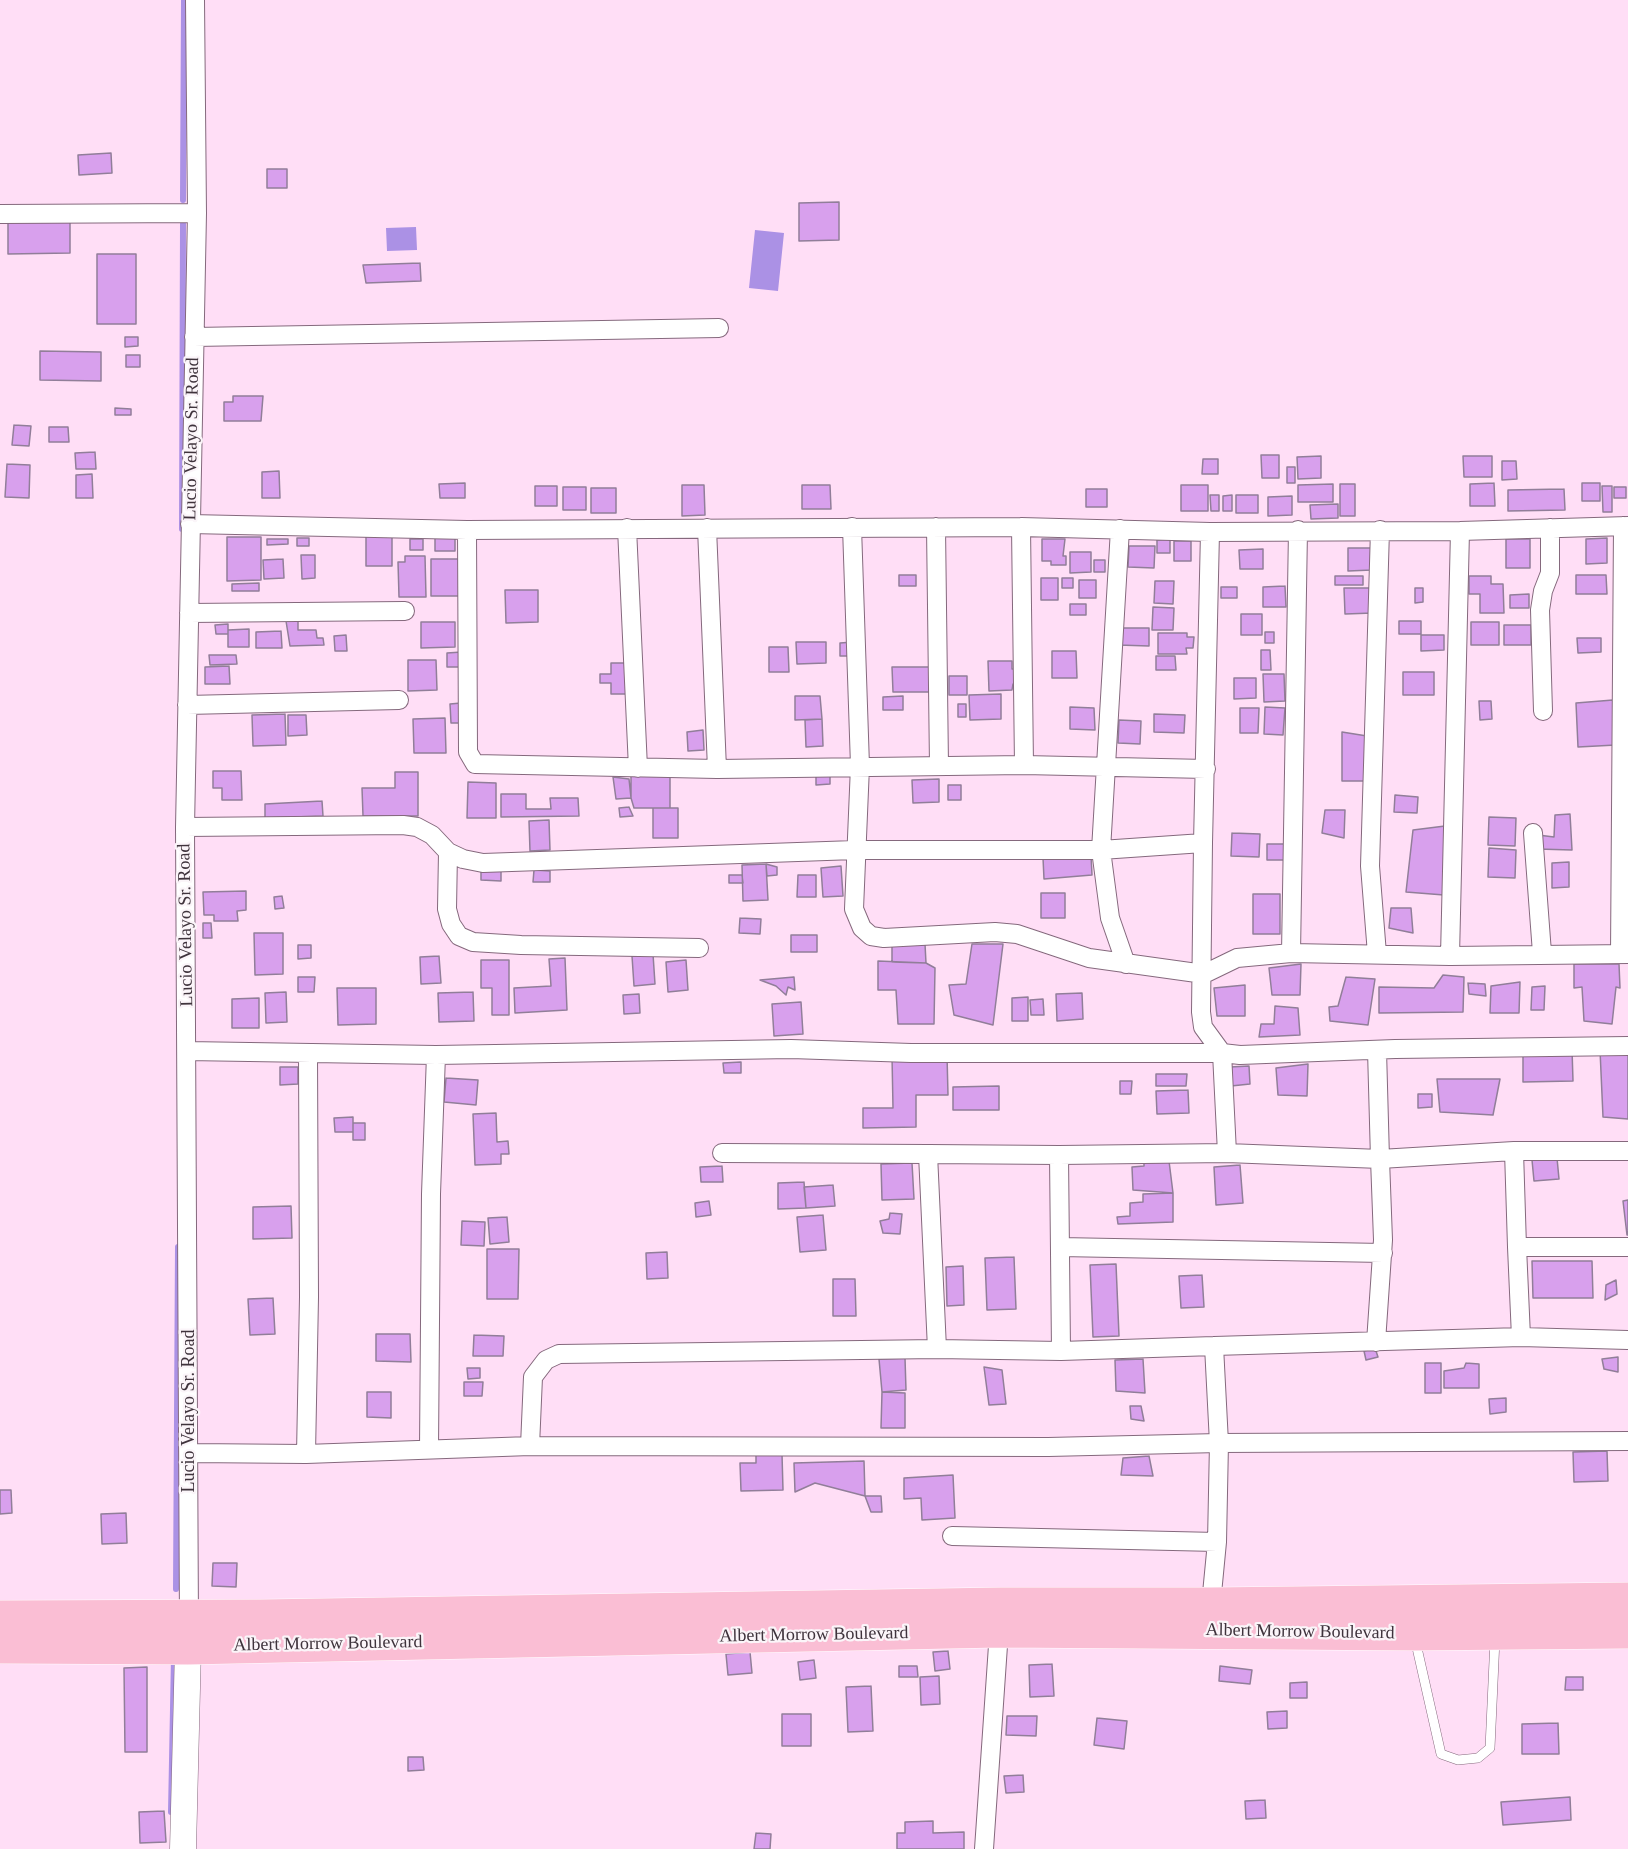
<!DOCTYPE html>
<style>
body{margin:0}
canvas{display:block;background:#ffdef6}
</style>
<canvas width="1628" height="1849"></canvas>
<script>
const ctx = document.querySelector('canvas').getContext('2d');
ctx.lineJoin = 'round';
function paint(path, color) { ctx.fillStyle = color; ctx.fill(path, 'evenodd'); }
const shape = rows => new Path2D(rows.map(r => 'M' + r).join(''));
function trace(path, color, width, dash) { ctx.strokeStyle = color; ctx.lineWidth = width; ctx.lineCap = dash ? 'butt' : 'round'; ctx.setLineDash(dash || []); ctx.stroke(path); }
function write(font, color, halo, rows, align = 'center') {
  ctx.font = font + ' Georgia,serif'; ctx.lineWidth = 4.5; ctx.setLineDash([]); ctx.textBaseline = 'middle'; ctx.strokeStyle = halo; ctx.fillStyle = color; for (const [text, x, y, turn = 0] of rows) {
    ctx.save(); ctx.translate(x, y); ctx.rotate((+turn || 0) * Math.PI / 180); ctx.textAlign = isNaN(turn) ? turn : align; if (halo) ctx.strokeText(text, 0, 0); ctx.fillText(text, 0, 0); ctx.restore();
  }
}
const water = shape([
 [416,227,417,250,387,251,386,228],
 [755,230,784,233,778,291,749,288]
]);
const stream = shape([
 [183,200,184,0],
 [182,529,183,224],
 [176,1589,178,1247],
 [171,1812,174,1657]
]);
const building = shape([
 [111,153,112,173,79,175,78,155,111,153],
 [267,169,287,169,287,188,267,188,267,169],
 [839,202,839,240,799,241,799,203,839,202],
 [8,217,70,217,70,253,8,254,8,217],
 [97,254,136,254,136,324,97,324,97,254],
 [420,263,421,281,366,283,363,265,420,263],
 [125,337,138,337,138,346,125,347,125,337],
 [40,351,101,352,101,381,40,380,40,351],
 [126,355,140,355,140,367,126,367,126,355],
 [233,396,263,396,261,421,224,421,224,402,233,402,233,396],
 [115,408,131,409,131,415,115,415,115,408],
 [14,425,31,426,29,446,12,445,14,425],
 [49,427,68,427,69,442,49,442,49,427],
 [95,452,96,469,76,469,75,453,95,452],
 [1261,455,1279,455,1279,478,1262,478,1261,455],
 [1321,456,1321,478,1298,479,1297,457,1321,456],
 [1463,456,1492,456,1492,477,1464,477,1463,456],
 [1203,459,1218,459,1218,474,1202,474,1203,459],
 [1502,461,1516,461,1517,479,1502,480,1502,461],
 [7,464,30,465,29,498,5,497,7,464],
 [1287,467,1295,467,1295,483,1287,483,1287,467],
 [279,471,280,498,262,498,262,472,279,471],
 [92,474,93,498,76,498,76,475,92,474],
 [465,483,465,498,440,498,439,484,465,483],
 [1494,483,1495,506,1470,506,1470,484,1494,483],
 [1582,483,1600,483,1600,501,1582,501,1582,483],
 [1333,484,1333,502,1298,502,1298,485,1333,484],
 [1340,484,1355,484,1355,516,1340,516,1340,484],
 [682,485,704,485,705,515,682,516,682,485],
 [802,485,830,485,831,509,802,509,802,485],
 [1181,485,1208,485,1208,511,1181,511,1181,485],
 [535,486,557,486,557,506,535,506,535,486],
 [1602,486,1612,486,1612,512,1603,512,1602,486],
 [563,487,586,487,586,510,563,510,563,487],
 [1614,487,1626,487,1626,498,1614,498,1614,487],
 [591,488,616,488,616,513,591,513,591,488],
 [1086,489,1107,489,1107,507,1086,507,1086,489],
 [1564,489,1565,510,1508,511,1508,490,1564,489],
 [1210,495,1219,495,1219,511,1211,511,1210,495],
 [1232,495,1232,511,1223,511,1223,496,1232,495],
 [1236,495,1258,495,1258,513,1236,513,1236,495],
 [1292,496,1292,515,1268,516,1268,497,1292,496],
 [1338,504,1338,518,1311,519,1310,505,1338,504],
 [392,535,392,566,366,566,366,536,392,535],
 [227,537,261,537,261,580,227,581,227,537],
 [297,538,309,538,309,546,297,546,297,538],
 [435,538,455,538,455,551,435,551,435,538],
 [1607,538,1607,563,1586,564,1586,539,1607,538],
 [267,539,288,539,288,544,267,545,267,539],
 [410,539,423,539,423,550,410,550,410,539],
 [1042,539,1065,539,1063,556,1066,556,1066,565,1051,565,1051,561,1042,561,1042,539],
 [1170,539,1170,553,1157,553,1157,540,1170,539],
 [1506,539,1530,539,1530,568,1506,568,1506,539],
 [1174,541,1191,541,1191,561,1174,561,1174,541],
 [1129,546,1155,546,1154,568,1128,567,1129,546],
 [1348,548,1372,548,1372,570,1348,571,1348,548],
 [1263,549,1263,569,1240,569,1239,550,1263,549],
 [1070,552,1091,552,1091,572,1070,573,1070,552],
 [301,555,315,555,315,578,302,579,301,555],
 [405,556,425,556,426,597,399,597,398,562,405,562,405,556],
 [283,559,284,578,264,579,263,560,283,559],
 [431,559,462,559,462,596,431,596,431,559],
 [1094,560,1105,560,1105,572,1094,572,1094,560],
 [899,575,916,575,916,586,899,586,899,575],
 [1576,575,1606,575,1607,594,1576,594,1576,575],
 [1335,576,1363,576,1363,585,1335,585,1335,576],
 [1469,576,1491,576,1491,584,1503,584,1504,613,1480,613,1480,594,1469,594,1469,576],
 [1041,578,1058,578,1058,600,1041,600,1041,578],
 [1062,578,1073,578,1073,588,1062,588,1062,578],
 [1079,580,1096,580,1096,598,1079,598,1079,580],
 [1155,581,1174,581,1173,604,1154,603,1155,581],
 [259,583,259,591,232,591,232,584,259,583],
 [1285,586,1286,607,1263,607,1263,587,1285,586],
 [1221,587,1237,587,1237,598,1221,598,1221,587],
 [1344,588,1372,588,1373,613,1345,614,1344,588],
 [1415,588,1423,588,1423,602,1415,603,1415,588],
 [505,590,538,590,538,622,506,623,505,590],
 [1529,594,1529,608,1510,608,1510,595,1529,594],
 [1070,604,1086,604,1086,615,1070,615,1070,604],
 [1153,607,1174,608,1173,630,1152,630,1153,607],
 [1241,614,1262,614,1262,635,1241,635,1241,614],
 [286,621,298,621,298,630,316,630,317,638,323,638,324,645,290,646,286,621],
 [1399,621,1421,621,1421,634,1399,634,1399,621],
 [421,622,455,622,455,647,421,648,421,622],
 [1471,622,1499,622,1499,645,1471,645,1471,622],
 [228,624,228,634,216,634,215,625,228,624],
 [1504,625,1531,625,1531,645,1504,645,1504,625],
 [1119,628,1149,628,1149,646,1118,645,1119,628],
 [249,629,249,647,228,647,228,630,249,629],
 [281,631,282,648,256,648,256,632,281,631],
 [1265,632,1274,632,1274,643,1265,643,1265,632],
 [1158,633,1187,633,1187,637,1194,637,1193,648,1186,648,1187,654,1158,654,1158,633],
 [346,635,347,651,335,651,334,636,346,635],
 [1421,635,1444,635,1444,650,1421,651,1421,635],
 [1577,638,1601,638,1601,652,1578,653,1577,638],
 [796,642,826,642,826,663,797,664,796,642],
 [853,642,853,656,840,656,840,643,853,642],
 [769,647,788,647,789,672,769,672,769,647],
 [1261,650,1270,650,1271,670,1261,670,1261,650],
 [1052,651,1076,651,1077,678,1052,678,1052,651],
 [462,652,462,667,447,667,447,653,462,652],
 [209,655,236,655,237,664,210,665,209,655],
 [1156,656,1175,656,1176,670,1156,670,1156,656],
 [408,660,436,660,437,690,408,691,408,660],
 [988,661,1012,661,1012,669,1020,669,1020,684,1013,684,1012,690,989,691,988,661],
 [611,663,629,663,630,694,611,694,611,683,600,683,600,674,611,674,611,663],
 [229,666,230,684,205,684,205,667,229,666],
 [892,667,929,667,929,692,893,692,892,667],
 [1403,672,1434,672,1434,695,1403,695,1403,672],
 [1263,674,1284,674,1285,701,1264,702,1263,674],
 [949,676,967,676,967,695,949,695,949,676],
 [1234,678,1256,678,1256,698,1234,699,1234,678],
 [1001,694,1001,719,970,720,969,695,1001,694],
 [795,696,820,696,822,719,795,720,795,696],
 [903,696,903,710,883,710,883,697,903,696],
 [1613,700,1616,745,1578,747,1576,703,1613,700],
 [1479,701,1491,701,1492,719,1480,720,1479,701],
 [461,703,461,723,451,723,450,704,461,703],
 [958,704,966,704,966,717,958,717,958,704],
 [1070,707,1094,708,1095,730,1070,729,1070,707],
 [1265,707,1285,708,1283,735,1264,734,1265,707],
 [1240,708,1259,708,1258,733,1240,733,1240,708],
 [285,714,286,745,253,746,252,715,285,714],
 [1154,714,1185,715,1184,733,1154,732,1154,714],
 [288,715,306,715,307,735,288,736,288,715],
 [445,718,446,753,414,753,413,719,445,718],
 [822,719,823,746,806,747,805,720,822,719],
 [1119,720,1141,721,1140,744,1118,743,1119,720],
 [703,730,704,750,688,751,687,732,703,730],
 [1342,732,1367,736,1366,781,1342,781,1342,732],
 [631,769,670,769,670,808,634,808,631,798,631,769],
 [830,770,830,784,816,785,816,771,830,770],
 [213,771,241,771,242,800,222,800,222,788,213,788,213,771],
 [395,772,418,772,418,816,363,816,362,788,395,788,395,772],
 [613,777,629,779,631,798,616,799,613,777],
 [939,779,939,802,913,803,912,780,939,779],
 [468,782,496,783,496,818,467,818,468,782],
 [948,785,961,785,961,800,948,800,948,785],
 [501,794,526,794,526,809,551,809,550,798,578,798,579,816,501,817,501,794],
 [1395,795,1418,797,1417,813,1394,812,1395,795],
 [322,801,323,816,265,818,265,804,322,801],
 [629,807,633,816,620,817,619,808,629,807],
 [653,808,678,808,678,838,653,838,653,808],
 [1325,810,1345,810,1344,838,1322,833,1325,810],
 [1570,814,1572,850,1537,849,1538,835,1554,837,1555,815,1570,814],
 [1489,817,1516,818,1515,846,1488,845,1489,817],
 [549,820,550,850,530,851,529,821,549,820],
 [1445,826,1444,895,1406,892,1413,830,1445,826],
 [1232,833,1260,834,1259,857,1231,856,1232,833],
 [1267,844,1284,844,1284,860,1267,860,1267,844],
 [1489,848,1516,850,1515,878,1488,877,1489,848],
 [1091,855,1092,875,1044,879,1043,858,1091,855],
 [1569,862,1569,887,1552,888,1552,863,1569,862],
 [766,864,768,900,743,901,742,865,766,864],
 [766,864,777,867,777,875,767,876,766,864],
 [841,866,843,896,823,897,821,868,841,866],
 [481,867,501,867,501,881,481,880,481,867],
 [534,870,550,871,550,882,533,882,534,870],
 [729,875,742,875,743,883,729,883,729,875],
 [798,875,816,875,816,897,797,897,798,875],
 [246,891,246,910,237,911,238,921,214,921,214,915,204,915,203,892,246,891],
 [1041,893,1065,893,1065,918,1041,918,1041,893],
 [1253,894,1280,894,1280,934,1253,934,1253,894],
 [282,896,284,908,275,909,274,897,282,896],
 [1391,908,1411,908,1413,933,1389,928,1391,908],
 [740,918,761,919,760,934,739,933,740,918],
 [203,923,211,923,212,938,203,938,203,923],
 [254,933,283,933,283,974,255,975,254,933],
 [791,935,817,935,817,952,791,952,791,935],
 [892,944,925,944,926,963,892,962,892,944],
 [972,944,1003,944,993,1025,954,1015,949,985,966,984,972,944],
 [298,945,311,945,311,958,298,959,298,945],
 [653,954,655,984,634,986,632,956,653,954],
 [439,956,441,983,421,984,420,957,439,956],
 [565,958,567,1010,515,1013,514,988,551,986,549,959,565,958],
 [481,960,509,960,509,1015,492,1015,492,988,481,988,481,960],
 [686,960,688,990,668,992,666,962,686,960],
 [878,961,926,963,935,968,934,1024,898,1024,896,990,878,990,878,961],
 [1301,964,1300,995,1272,995,1269,968,1301,964],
 [1574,964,1619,964,1620,988,1616,987,1612,1024,1584,1021,1582,987,1574,988,1574,964],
 [1443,975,1464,977,1463,1012,1379,1013,1379,987,1434,988,1443,975],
 [298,977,315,977,314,992,298,992,298,977],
 [794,977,795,990,788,987,786,995,776,986,760,980,794,977],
 [1346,977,1375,979,1368,1025,1330,1021,1329,1007,1338,1006,1346,977],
 [1520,982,1519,1013,1490,1013,1491,986,1520,982],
 [1468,983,1485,984,1486,996,1469,994,1468,983],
 [1245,985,1245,1016,1217,1016,1214,988,1245,985],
 [1545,986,1544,1010,1531,1010,1532,987,1545,986],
 [337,988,376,988,376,1024,338,1025,337,988],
 [286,992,287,1022,266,1023,265,993,286,992],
 [473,992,474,1021,439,1022,438,993,473,992],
 [1082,993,1083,1019,1057,1021,1056,994,1082,993],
 [639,994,640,1013,624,1014,623,995,639,994],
 [1028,997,1028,1021,1012,1021,1012,998,1028,997],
 [259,998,259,1028,232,1028,232,999,259,998],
 [1043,999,1044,1015,1031,1015,1030,1000,1043,999],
 [801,1002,803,1034,774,1036,772,1004,801,1002],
 [1275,1006,1298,1008,1300,1035,1259,1037,1261,1024,1274,1024,1275,1006],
 [1628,1048,1628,1119,1603,1117,1600,1050,1628,1048],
 [1572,1049,1573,1081,1523,1082,1523,1051,1572,1049],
 [947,1055,948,1095,916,1095,916,1127,863,1128,863,1108,893,1108,892,1056,947,1055],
 [741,1062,741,1073,724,1073,723,1063,741,1062],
 [1308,1064,1307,1096,1278,1095,1276,1068,1308,1064],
 [1249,1066,1250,1084,1231,1086,1230,1067,1249,1066],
 [280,1067,298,1067,298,1084,280,1085,280,1067],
 [1156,1074,1187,1074,1186,1086,1156,1086,1156,1074],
 [446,1078,478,1080,476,1105,444,1102,446,1078],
 [1437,1079,1500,1079,1493,1115,1440,1112,1437,1079],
 [1120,1081,1132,1081,1131,1094,1120,1094,1120,1081],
 [999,1086,999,1110,953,1110,953,1087,999,1086],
 [1188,1090,1189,1113,1157,1114,1156,1091,1188,1090],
 [1418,1094,1432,1094,1432,1107,1418,1108,1418,1094],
 [496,1113,497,1142,508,1141,509,1154,501,1154,501,1164,475,1165,473,1114,496,1113],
 [353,1117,353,1132,335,1132,334,1118,353,1117],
 [353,1123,365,1123,365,1140,353,1140,353,1123],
 [1557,1158,1559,1179,1534,1181,1532,1160,1557,1158],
 [1144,1160,1169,1161,1173,1193,1133,1190,1132,1167,1144,1166,1144,1160],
 [912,1163,914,1199,882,1200,881,1164,912,1163],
 [1240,1165,1243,1203,1216,1205,1214,1167,1240,1165],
 [722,1166,723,1182,701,1182,700,1167,722,1166],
 [804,1182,806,1208,778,1209,778,1183,804,1182],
 [833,1185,835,1206,806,1208,804,1187,833,1185],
 [1173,1193,1173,1222,1118,1224,1117,1217,1130,1216,1130,1203,1143,1202,1143,1194,1173,1193],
 [1628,1200,1628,1235,1627,1235,1623,1201,1628,1200],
 [709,1201,711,1215,696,1217,695,1203,709,1201],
 [291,1206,292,1238,253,1239,253,1207,291,1206],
 [890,1213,902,1214,900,1234,883,1233,880,1221,889,1219,890,1213],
 [823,1215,826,1250,800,1252,797,1217,823,1215],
 [507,1217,509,1242,490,1244,488,1218,507,1217],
 [462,1221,485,1222,484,1246,461,1245,462,1221],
 [487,1249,519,1249,518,1299,487,1299,487,1249],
 [667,1252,668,1278,647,1279,646,1253,667,1252],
 [1014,1257,1016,1309,987,1310,985,1258,1014,1257],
 [1532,1261,1592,1261,1593,1298,1533,1298,1532,1261],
 [1116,1264,1119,1336,1093,1337,1090,1265,1116,1264],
 [963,1266,964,1305,947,1306,946,1267,963,1266],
 [1202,1275,1204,1307,1181,1308,1179,1276,1202,1275],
 [833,1279,855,1279,856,1316,833,1316,833,1279],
 [1616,1280,1617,1294,1605,1300,1606,1285,1616,1280],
 [273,1298,275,1334,250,1335,248,1299,273,1298],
 [376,1334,410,1334,411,1362,376,1361,376,1334],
 [474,1335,504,1336,503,1356,473,1356,474,1335],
 [1375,1348,1378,1357,1366,1360,1364,1351,1375,1348],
 [1618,1357,1618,1372,1604,1369,1602,1359,1618,1357],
 [905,1358,906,1390,882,1392,879,1359,905,1358],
 [1143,1359,1145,1393,1116,1391,1115,1360,1143,1359],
 [1425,1363,1441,1363,1441,1393,1425,1393,1425,1363],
 [1466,1363,1479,1364,1479,1388,1444,1388,1444,1371,1464,1368,1466,1363],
 [984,1367,1002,1370,1006,1404,989,1405,984,1367],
 [467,1368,480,1368,480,1378,468,1379,467,1368],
 [464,1382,483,1382,482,1396,464,1396,464,1382],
 [367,1392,391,1392,391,1418,367,1417,367,1392],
 [882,1392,905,1393,905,1428,881,1428,882,1392],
 [1506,1398,1506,1412,1490,1414,1489,1399,1506,1398],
 [1130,1406,1141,1406,1144,1421,1131,1419,1130,1406],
 [1607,1451,1608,1481,1574,1482,1573,1452,1607,1451],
 [782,1454,783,1490,741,1491,740,1463,756,1463,756,1455,782,1454],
 [1149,1456,1153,1476,1121,1475,1123,1458,1149,1456],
 [864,1461,865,1496,815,1483,795,1492,794,1463,864,1461],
 [953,1475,955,1518,922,1520,921,1498,904,1499,904,1478,953,1475],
 [0,1490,11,1490,12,1513,0,1514,0,1490],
 [865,1496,881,1496,882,1512,871,1512,865,1496],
 [126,1513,127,1543,102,1544,101,1514,126,1513],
 [213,1563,237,1563,236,1587,212,1586,213,1563],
 [948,1651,950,1669,935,1671,933,1652,948,1651],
 [750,1652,752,1673,728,1675,726,1654,750,1652],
 [814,1660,816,1678,800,1680,798,1662,814,1660],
 [1052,1664,1054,1696,1030,1697,1029,1665,1052,1664],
 [899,1666,917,1666,918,1677,899,1677,899,1666],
 [1220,1666,1252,1670,1250,1684,1219,1681,1220,1666],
 [147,1667,147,1752,125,1752,124,1668,147,1667],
 [939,1676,940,1704,921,1705,920,1677,939,1676],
 [1566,1677,1583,1677,1583,1690,1565,1690,1566,1677],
 [1307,1682,1307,1698,1290,1698,1290,1683,1307,1682],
 [871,1686,873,1731,848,1732,846,1687,871,1686],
 [1287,1711,1287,1728,1268,1729,1267,1712,1287,1711],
 [782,1714,811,1714,811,1746,782,1746,782,1714],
 [1007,1716,1037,1716,1036,1736,1006,1735,1007,1716],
 [1097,1718,1127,1721,1124,1749,1094,1745,1097,1718],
 [1558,1723,1559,1754,1522,1754,1522,1724,1558,1723],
 [408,1757,423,1757,424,1770,408,1771,408,1757],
 [1023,1775,1024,1792,1006,1793,1004,1776,1023,1775],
 [1570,1797,1571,1820,1503,1825,1501,1802,1570,1797],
 [1265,1800,1266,1818,1246,1819,1245,1801,1265,1800],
 [164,1811,166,1842,140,1843,139,1812,164,1811],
 [933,1821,933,1833,964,1832,964,1849,897,1849,897,1833,905,1833,905,1822,933,1821],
 [756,1833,771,1834,770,1849,754,1849,756,1833]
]);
const lane = shape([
 [1415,1639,1441,1754,1458,1760,1478,1758,1490,1748,1495,1639]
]);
const street = shape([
 [0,214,197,213],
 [194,337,719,328],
 [190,524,467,530,1021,527,1210,532,1460,531,1628,526],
 [852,527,860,766,854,909,862,928,871,936,884,938,995,932,1017,934,1089,958,1204,974,1237,958,1291,953,1450,956,1628,954],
 [936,527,939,766],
 [1021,527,1024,765],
 [627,528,638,768],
 [707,528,717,769],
 [1120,529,1101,850,1110,918,1126,964],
 [467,530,468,752,475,764,717,769,1024,765,1206,769],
 [189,613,405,611],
 [187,705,399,700],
 [1543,711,1540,610,1543,591,1550,573,1550,528],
 [185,827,403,825,417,827,432,835,448,852,463,859,483,863,855,850,1101,850,1203,843,1210,532],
 [1533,833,1542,953],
 [1203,843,1201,1012,1203,1027,1222,1053],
 [448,852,447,909,451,924,459,936,473,942,521,945,699,948],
 [1291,953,1298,530],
 [1377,954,1370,866,1380,530],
 [1620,954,1623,526],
 [1450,956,1460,531],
 [1377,1050,1380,1159,1227,1153,1222,1053,1240,1055,1395,1049,1628,1046],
 [187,1051,436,1055,791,1049,911,1053,1222,1053],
 [308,1054,309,1297,306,1454,530,1446,1048,1447,1219,1443,1628,1441],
 [1514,1151,1517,1247],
 [722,1153,928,1154],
 [1059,1155,928,1154,937,1349,1061,1351],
 [1060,1247,1383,1253],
 [1521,1337,1517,1247,1628,1247],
 [1376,1342,1383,1240,1380,1159,1514,1151,1628,1151],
 [1214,1346,1061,1351,1059,1155,1227,1153],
 [530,1446,533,1377,546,1360,559,1354,937,1349],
 [429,1449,431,1194,436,1055],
 [190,1453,306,1454],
 [952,1536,1217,1542],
 [1211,1604,1217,1542,1219,1443,1214,1346,1521,1337,1628,1340],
 [189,1625,185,827,197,213,195,0],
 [984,1849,999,1631]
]);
const secondary = shape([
 [183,1849,188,1648]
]);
const highway = shape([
 [0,1617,262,1616,1000,1604,1211,1604,1628,1599],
 [0,1647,188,1648,999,1631,1414,1634,1628,1632]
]);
const streetNames = [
 ["Lucio Velayo Sr. Road",192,439,-89],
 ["Lucio Velayo Sr. Road",186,925,-91],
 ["Lucio Velayo Sr. Road",189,1411,-90],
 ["Albert Morrow Boulevard",1300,1632,1],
 ["Albert Morrow Boulevard",814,1635,-1],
 ["Albert Morrow Boulevard",328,1644,-1]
];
paint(water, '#ab91e5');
trace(stream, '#ab91e5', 6);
paint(building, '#d8a0ed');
trace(building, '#917e99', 1.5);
trace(lane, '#85697d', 10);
trace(street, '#85697d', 20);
trace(secondary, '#85697d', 27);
trace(highway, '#fff', 34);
trace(lane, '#fff', 9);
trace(street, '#fff', 18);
trace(secondary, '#fff', 26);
trace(highway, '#fabed4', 33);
write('18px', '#3f333c', '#fbf5f9', streetNames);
</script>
